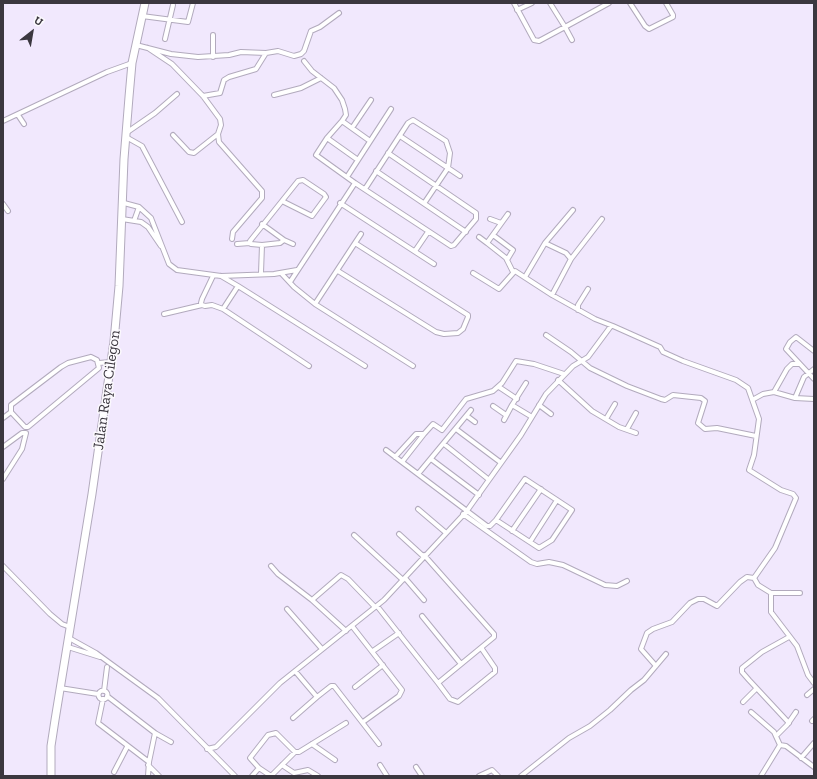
<!DOCTYPE html>
<style>
body{margin:0}
#map{position:relative;width:817px;height:779px;overflow:hidden;background:#f1e8fd;font-family:"Zilla Slab",serif}
canvas{display:block}
.frame{position:absolute;inset:0;border:4px solid #3b373f;pointer-events:none}
.north{position:absolute;left:12px;top:12px;width:40px;height:40px;-webkit-text-stroke:3px #fbf9fd;paint-order:stroke;rotate:31deg;font-size:11px;font-weight:700;line-height:16px;text-align:center;color:#3b373f}
.north::after{content:'';display:block;margin:auto;width:14px;height:18px;background:#3b373f;clip-path:polygon(50% 0,100% 100%,50% 72%,0 100%)}
</style>
<div id="map">
<canvas width="817" height="779"></canvas>
<div class="frame"></div>
<div class="north">U</div>
</div>
<script>
const ctx = document.querySelector('canvas').getContext('2d');
ctx.lineJoin = 'round';
const shape = rows => new Path2D(rows.map(r => 'M' + r).join(''));
function trace(path, color, width, dash) { ctx.strokeStyle = color; ctx.lineWidth = width; ctx.lineCap = dash ? 'butt' : 'round'; ctx.setLineDash(dash || []); ctx.stroke(path); }
function write(font, color, halo, rows, align = 'center') {
  ctx.font = font + ' "Zilla Slab",serif'; ctx.lineWidth = 3; ctx.setLineDash([]); ctx.textBaseline = 'middle'; ctx.strokeStyle = halo; ctx.fillStyle = color; for (const [text, x, y, turn = 0] of rows) {
    ctx.save(); ctx.translate(x, y); ctx.rotate((+turn || 0) * Math.PI / 180); ctx.textAlign = isNaN(turn) ? turn : align; if (halo) ctx.strokeText(text, 0, 0); ctx.fillText(text, 0, 0); ctx.restore();
  }
}
const street = shape([
 [514,3,534,40,539,41,565,27,572,40],
 [550,3,565,27,609,3],
 [630,3,645,26,649,29,673,17,673,15,666,3],
 [517,10,532,3],
 [142,16,188,22,193,3],
 [213,35,213,57],
 [165,39,173,5],
 [136,45,171,54,198,57,229,55,241,52,266,53],
 [148,48,172,64,203,96,220,119,221,125,218,134,219,142,262,191,262,198,233,232,232,239],
 [274,95,301,88,321,78],
 [203,96,220,93,224,80,229,77,256,69,266,53,278,51,294,56,301,54,304,51,311,31,320,27,339,13],
 [18,115,24,124],
 [3,121,107,72,132,63],
 [342,121,370,141],
 [352,128,371,100],
 [126,133,155,113,177,94],
 [173,135,189,152,194,153,218,134],
 [400,136,460,176],
 [126,137,142,146,182,222],
 [327,138,358,160],
 [376,171,466,232],
 [347,177,391,109],
 [355,183,451,246,454,245,476,219,476,213,388,153],
 [365,189,408,123,413,120,446,141,450,153,448,168,425,202],
 [124,203,139,207,151,218,169,264,177,270,221,276,274,274,297,270],
 [340,203,434,264],
 [3,204,8,211],
 [508,214,487,243,506,258,513,272],
 [122,219,141,222,148,227,161,246],
 [490,219,501,223],
 [134,221,139,207],
 [262,224,284,240,280,243,262,245],
 [493,235,513,250,507,260],
 [479,237,487,243],
 [284,240,293,244],
 [355,243,361,234],
 [545,243,566,253,571,259,552,295],
 [237,244,250,243],
 [415,251,428,232],
 [571,259,602,219],
 [261,273,262,245,251,244,250,241,298,181,303,180,324,194,326,197,312,216,282,201],
 [281,273,294,287,315,304,413,366],
 [473,273,499,289,515,271,552,295,595,319,613,326,660,347,663,352,683,361,736,380,748,388,759,419,754,455,749,470,781,490,793,494,796,498,775,548,754,578],
 [213,276,202,299,201,303,202,305,205,306,212,305,223,309,309,366],
 [221,276,238,286],
 [525,277,545,243,573,210],
 [290,282,355,183,316,155,327,138,342,121,346,115,345,109,342,100,334,88,312,71,304,61],
 [315,304,355,243,468,315,468,317,463,329,458,333,444,334,436,332,338,271],
 [223,309,238,286,365,366],
 [578,310,578,305,588,289],
 [164,314,202,305],
 [546,335,571,352,590,368,627,386,661,399,665,400,673,395,701,398,705,401,698,423,705,429,717,428,756,436],
 [814,351,796,337,790,342,786,349,814,379],
 [91,357,97,360,99,368,28,427,25,427,11,412,11,405,61,367,68,363,91,357],
 [99,363,111,362],
 [558,380,592,411,619,427,636,433],
 [526,383,512,405,532,417],
 [499,387,517,399],
 [774,392,787,369,792,364,798,364],
 [795,398,804,377,814,369],
 [754,399,763,394,774,392,795,398,814,399],
 [539,405,551,414],
 [493,406,506,415],
 [467,416,475,422],
 [3,418,11,412],
 [606,419,615,404],
 [504,420,512,405],
 [456,429,500,462],
 [627,429,636,413],
 [444,444,488,479],
 [3,447,22,433,26,433,22,449,3,479],
 [386,450,487,526,490,526,496,520,525,479,572,510,552,540,539,548,496,520],
 [395,457,416,434,424,434,433,424,442,430,466,399,493,391,502,383,516,361,534,364,564,374],
 [431,459,479,495],
 [402,462,424,434],
 [418,474,471,410],
 [418,509,445,532],
 [463,514,531,562,537,564,549,562,563,565,605,585,617,586,627,581],
 [512,531,541,489],
 [399,534,423,556],
 [354,535,403,580],
 [530,542,557,500],
 [3,566,50,614,62,624,70,627],
 [271,566,278,574,312,600],
 [405,578,424,600],
 [754,578,758,585,771,593,800,593],
 [771,593,771,612,797,646,808,675,814,683],
 [377,606,438,683,494,637,494,634,424,555],
 [287,609,322,649],
 [422,616,461,664],
 [352,626,402,690,399,696,363,722],
 [346,631,312,600,341,575,348,579,375,607],
 [69,638,96,653,158,698,235,776],
 [68,647,100,657],
 [373,651,399,633],
 [656,666,641,649,647,633,653,629,672,622,690,603,698,599,704,599,717,606,740,582,747,577,754,578],
 [295,671,317,697,331,686,334,686,379,744],
 [438,683,450,699,458,702,495,672,495,668,482,649],
 [355,687,383,665],
 [60,688,98,694],
 '98.5 695a4.5 4.5 0 1 1 9 0a4.5 4.5 0 1 1-9 0Z',
 [104,691,107,667],
 [807,695,814,689],
 [107,696,155,733,149,762],
 [103,699,98,723,149,762,148,776],
 [743,702,756,689],
 [751,712,774,732,780,745],
 [293,718,317,697],
 [812,721,814,719],
 [789,723,749,680,742,672,742,668,762,652,789,637],
 [155,733,171,742],
 [776,736,787,725,796,712],
 [312,744,335,760],
 [207,749,216,747,280,683,384,600,466,512,521,435,546,394,573,366,588,357,611,326],
 [801,758,814,743],
 [148,765,159,776],
 [282,765,294,773,308,770,318,776],
 [380,765,387,776],
 [416,767,422,776],
 [114,772,127,747],
 [252,776,259,768],
 [271,776,295,752,299,752,346,723],
 [271,776,259,768,250,758,268,735,276,733,295,752],
 [479,776,492,770,498,776],
 [521,776,569,738,590,726,610,710,631,690,644,680,666,654],
 [761,776,780,745,786,746,814,767]
]);
const highway = shape([
 [51,776,51,746,55,720,92,494,114,341,119,286,124,159,129,97,132,63,145,3]
]);
const streetNames = [
 ["Jalan Raya Cilegon",107,390,-82]
];
trace(street, '#b2aabd', 6);
trace(highway, '#b2aabd', 9);
trace(street, '#fff', 4);
trace(highway, '#fff', 7);
write('15px', '#3b373f', '#fbf9fd', streetNames);
</script>
